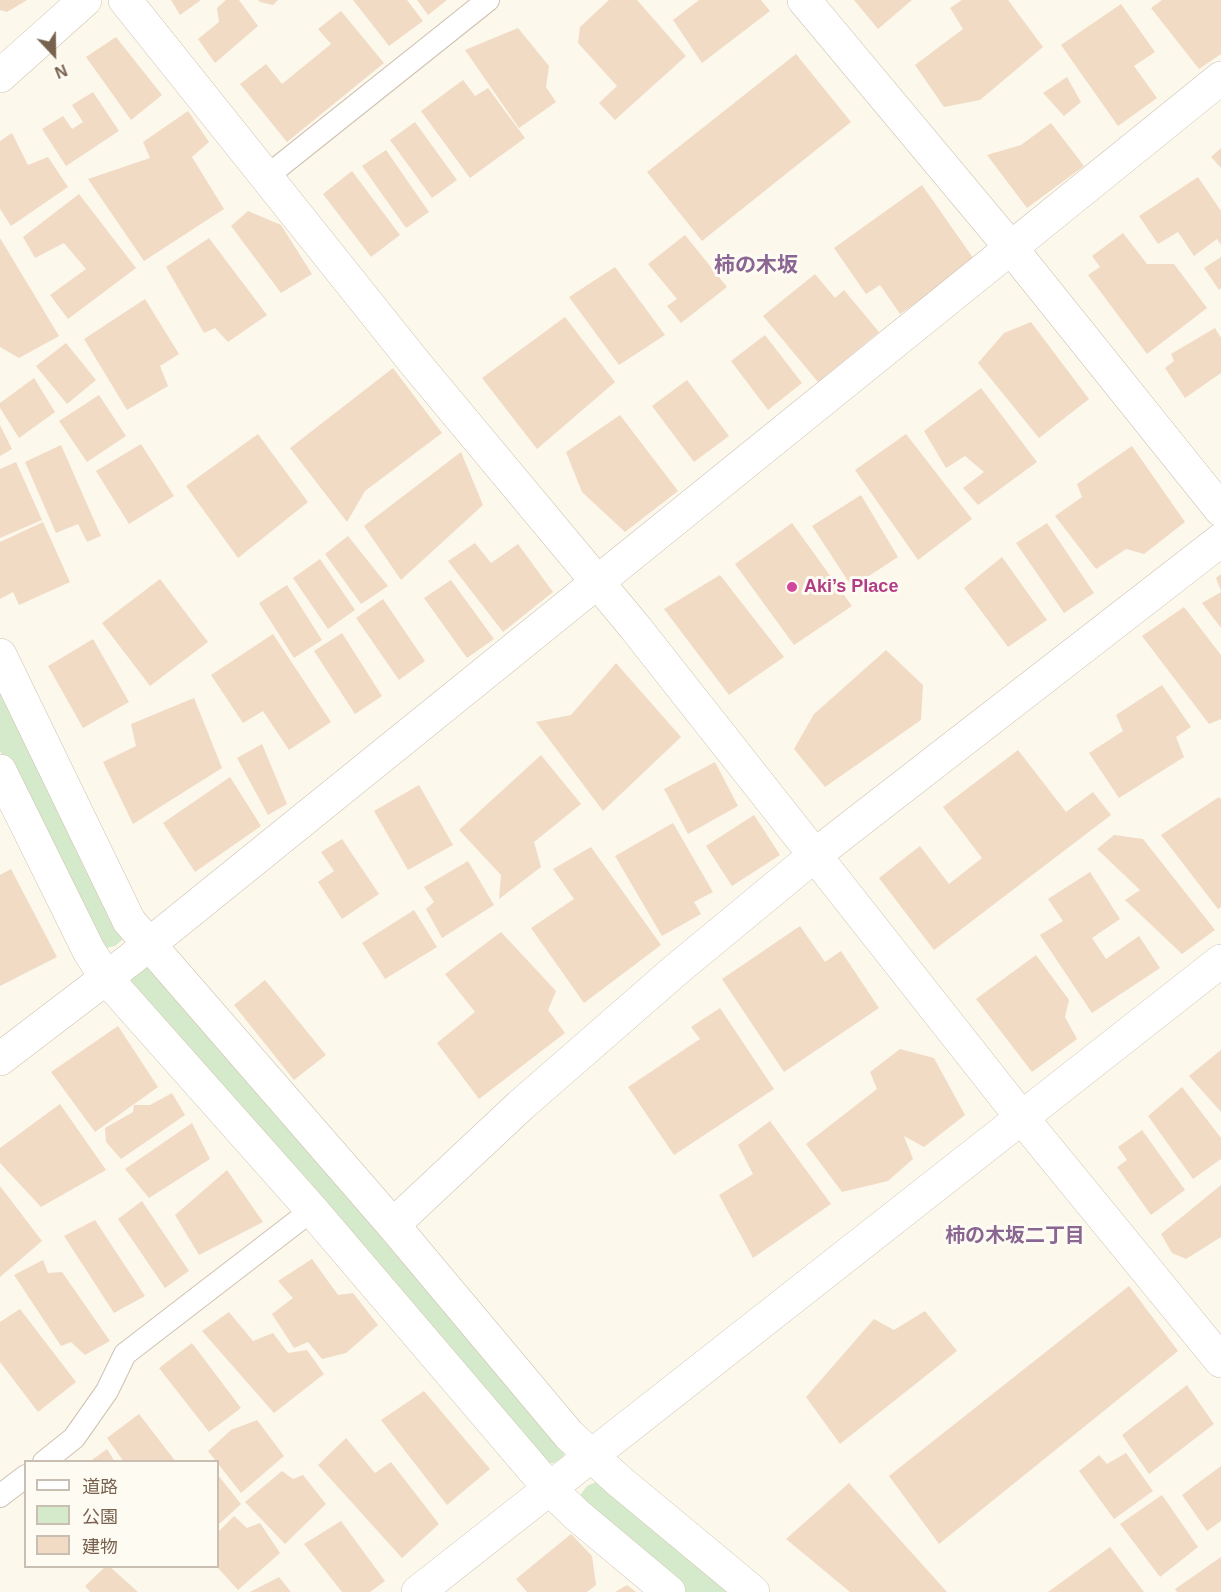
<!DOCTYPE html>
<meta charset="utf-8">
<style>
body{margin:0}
#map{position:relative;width:1221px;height:1592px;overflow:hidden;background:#fcf8ec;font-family:Arial,"Noto Sans JP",sans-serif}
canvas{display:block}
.legend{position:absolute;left:24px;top:1460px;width:195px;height:108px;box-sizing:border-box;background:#fefbf3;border:2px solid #c8beb1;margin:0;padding:8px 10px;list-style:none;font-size:18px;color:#78624f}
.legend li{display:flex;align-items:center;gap:12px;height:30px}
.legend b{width:30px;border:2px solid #c8beb1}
.north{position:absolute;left:24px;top:24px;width:60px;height:60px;-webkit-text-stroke:4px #fefbf3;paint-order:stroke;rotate:158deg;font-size:16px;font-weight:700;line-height:24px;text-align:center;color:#78624f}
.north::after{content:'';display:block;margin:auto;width:21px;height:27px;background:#78624f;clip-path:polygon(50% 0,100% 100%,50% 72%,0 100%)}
</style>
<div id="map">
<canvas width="1221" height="1592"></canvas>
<ul class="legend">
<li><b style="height:8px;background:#fff"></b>道路</li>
<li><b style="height:16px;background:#d4eaca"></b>公園</li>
<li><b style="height:16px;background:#f1dbc5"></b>建物</li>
</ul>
<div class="north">N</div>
</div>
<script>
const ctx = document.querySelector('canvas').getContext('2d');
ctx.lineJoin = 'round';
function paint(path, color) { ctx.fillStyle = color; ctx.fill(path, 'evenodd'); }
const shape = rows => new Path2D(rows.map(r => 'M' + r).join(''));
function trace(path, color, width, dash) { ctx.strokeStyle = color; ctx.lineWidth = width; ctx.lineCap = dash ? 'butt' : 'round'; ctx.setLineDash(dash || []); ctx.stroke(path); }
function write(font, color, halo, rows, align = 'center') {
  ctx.font = font + ' Arial,"Noto Sans JP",sans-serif'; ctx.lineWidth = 6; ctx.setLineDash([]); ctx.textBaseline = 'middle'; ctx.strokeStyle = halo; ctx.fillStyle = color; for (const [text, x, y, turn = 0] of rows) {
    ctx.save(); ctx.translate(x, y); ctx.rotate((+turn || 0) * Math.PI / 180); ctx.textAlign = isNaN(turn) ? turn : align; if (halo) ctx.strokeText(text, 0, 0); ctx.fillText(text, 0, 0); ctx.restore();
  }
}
const green = shape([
 [0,671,123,939,115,946,105,948,94,937,0,751],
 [153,966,566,1448,563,1457,554,1463,547,1463,131,985,132,977,144,967],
 [596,1482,606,1486,735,1592,686,1592,586,1508,581,1501,581,1494,587,1486]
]);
const building = shape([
 [0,0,27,0,7,12,0,10],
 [171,0,201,0,180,15],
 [226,0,239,0,258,26,215,63,198,39,219,22,217,8],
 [258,0,278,0,273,5,260,2],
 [353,0,407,0,423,21,389,46],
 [417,0,447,0,428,15],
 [609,0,637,0,686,56,615,120,599,103,617,86,578,43,580,27],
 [699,0,761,0,770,11,702,63,673,20],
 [854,0,912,0,878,29],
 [962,0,1008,0,1043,47,980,100,944,107,915,65,963,29,950,8],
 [1162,0,1221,0,1221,54,1199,69,1151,8],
 [1121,4,1155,52,1134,66,1157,98,1118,126,1061,45],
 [341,11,384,63,287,142,240,84,266,64,282,84,331,44,318,29],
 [518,28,549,66,546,87,556,102,519,128,465,50],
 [116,37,162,95,131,120,86,57],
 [796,54,851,122,702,241,647,172],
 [1067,77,1081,102,1064,116,1043,93],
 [463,80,475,96,488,88,525,138,470,178,421,111],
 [93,92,119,131,66,166,42,129,63,116,72,129,83,122,72,105],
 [188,111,209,142,192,157,224,209,144,261,88,179,150,158,143,142],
 [415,122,457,180,432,198,390,140],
 [1051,123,1084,166,1027,208,987,155,1021,145],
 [12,133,28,165,48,157,68,187,11,226,0,209,0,141],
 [1221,148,1221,168,1211,157],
 [386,150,429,212,406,228,362,166],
 [352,171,400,235,371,257,323,194],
 [1198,177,1221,211,1221,245,1217,239,1194,256,1178,232,1158,244,1139,216],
 [922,185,976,262,900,314,880,285,866,294,834,248],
 [79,194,136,268,68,319,50,295,86,269,64,243,35,258,23,237],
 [248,211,281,225,312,274,281,293,231,226],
 [1123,233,1147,264,1174,264,1207,308,1147,354,1088,275,1100,267,1092,256],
 [685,235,727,287,681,323,667,306,677,299,648,264],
 [0,238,59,336,19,358,0,347],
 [209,238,267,315,228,342,215,328,204,333,166,267],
 [1221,257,1221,288,1219,290,1204,268],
 [615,267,665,335,619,365,569,297],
 [815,274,835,298,844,290,879,332,818,382,763,316],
 [145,299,179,354,160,366,168,386,127,410,84,339],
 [565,317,615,382,537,449,482,378],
 [1031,322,1089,399,1039,438,978,363,1004,333],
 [1215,328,1221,338,1221,373,1185,398,1165,368,1174,361,1171,354],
 [765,335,802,383,768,410,731,361],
 [66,343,96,380,67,404,36,366],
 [393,368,442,433,365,491,347,522,290,448],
 [34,378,55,412,19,438,0,408,0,403],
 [687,380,729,436,694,462,652,406],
 [981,388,1037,462,978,505,963,488,984,472,965,456,946,468,924,431],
 [99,395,126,436,87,462,59,421],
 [620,415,678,491,625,532,582,492,566,452],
 [0,425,12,449,0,456],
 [258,434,308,502,238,558,186,486],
 [906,434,972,519,918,560,855,470],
 [141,444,174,496,129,524,96,471],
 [61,445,101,536,87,542,78,524,56,533,25,462],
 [1132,446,1185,522,1144,554,1126,549,1096,569,1055,516,1082,497,1077,484],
 [461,452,483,505,401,580,364,526],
 [16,462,42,520,0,538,0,469],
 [861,495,898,557,852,587,812,526],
 [43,522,70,582,19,605,13,592,0,599,0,542],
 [792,523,852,606,794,645,735,564],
 [1047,523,1094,593,1064,613,1016,543],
 [348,536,388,586,361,604,325,554],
 [475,543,491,563,518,544,553,592,503,632,448,561],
 [1002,557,1047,620,1008,647,964,588],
 [320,559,355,610,328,629,293,578],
 [1221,574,1221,591,1216,578],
 [720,575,784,657,729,695,664,609],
 [160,579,208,642,150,686,102,623],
 [451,580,494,639,467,658,424,598],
 [287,585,322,640,294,658,259,603],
 [1221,592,1221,628,1202,603],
 [383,599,425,661,399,680,356,618],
 [1184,607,1221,655,1221,719,1209,724,1142,636],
 [342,633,382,696,355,714,314,651],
 [273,634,331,722,289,750,263,711,243,723,211,675],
 [93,639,129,702,83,728,48,666],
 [886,650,923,685,921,720,825,787,794,749,814,714],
 [616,663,681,737,603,811,536,722,571,715],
 [1162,685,1191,727,1176,737,1184,757,1119,798,1089,753,1123,731,1116,715],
 [194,698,222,768,133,824,103,762,136,746,131,724],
 [262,744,287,804,268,815,237,758],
 [1018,750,1066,812,1093,792,1111,815,934,950,879,878,920,846,949,884,982,858,943,807],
 [541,755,581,804,534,842,541,867,499,899,501,875,459,830],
 [715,762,738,806,688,834,664,789],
 [230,777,261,826,195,872,163,823],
 [419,785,453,845,408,870,374,811],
 [1219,797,1221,799,1221,907,1218,909,1161,835],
 [754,815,780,855,732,886,706,846],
 [673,823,713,892,694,902,701,914,662,936,615,856],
 [1114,835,1143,839,1215,930,1182,954,1125,900,1140,890,1097,849],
 [342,839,379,894,342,919,318,882,334,871,321,852],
 [591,847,661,945,584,1003,531,928,574,899,553,869],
 [468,861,494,905,442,938,426,909,434,902,424,887],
 [11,869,57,957,0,986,0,875],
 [1090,872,1120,919,1092,938,1106,959,1139,936,1160,968,1092,1013,1040,935,1063,921,1048,899],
 [414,910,437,947,385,979,362,943],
 [800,926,825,962,841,951,879,1008,784,1072,722,979],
 [501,932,556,991,548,1010,565,1033,479,1099,437,1043,475,1012,445,974],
 [1036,955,1069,1000,1065,1017,1077,1039,1032,1072,976,999],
 [265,980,326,1055,294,1080,234,1005],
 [720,1008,774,1089,674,1155,628,1087,700,1039,691,1027],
 [118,1026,158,1087,95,1132,51,1072],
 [900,1049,934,1058,965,1115,924,1147,904,1136,913,1159,888,1181,842,1192,806,1144,877,1089,870,1072],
 [1221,1050,1221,1112,1189,1076],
 [1182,1087,1221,1138,1221,1159,1193,1179,1148,1116],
 [172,1093,185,1115,121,1159,106,1142,105,1128,133,1112,134,1105,150,1105],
 [60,1104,106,1170,41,1207,0,1163,0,1148],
 [770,1121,831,1204,753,1258,719,1195,753,1174,738,1145],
 [192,1123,210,1159,149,1198,125,1169],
 [1142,1130,1185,1190,1151,1215,1117,1167,1127,1160,1118,1147],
 [227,1170,263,1222,199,1255,175,1215],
 [1221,1185,1221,1237,1186,1259,1172,1253,1161,1234],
 [0,1186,42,1241,0,1277],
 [142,1201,189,1271,165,1288,118,1219],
 [95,1220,145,1296,114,1313,64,1236],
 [312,1259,338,1295,353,1293,378,1325,346,1353,322,1359,308,1342,294,1348,272,1314,293,1298,278,1281],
 [43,1260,48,1273,62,1272,110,1341,85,1355,71,1342,61,1346,14,1275],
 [1129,1286,1178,1351,939,1544,889,1476],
 [20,1309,76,1382,38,1412,0,1362,0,1322],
 [925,1311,957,1351,840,1444,806,1397,874,1319,894,1330],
 [229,1312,253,1341,273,1333,288,1353,307,1350,324,1374,274,1413,202,1331],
 [192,1343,241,1408,209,1432,159,1368],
 [1187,1385,1214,1424,1149,1474,1122,1435],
 [424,1391,490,1469,447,1505,381,1420],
 [139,1414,176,1462,124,1462,107,1438],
 [257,1420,284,1456,241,1493,208,1451,231,1430],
 [346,1438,375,1473,391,1462,439,1524,402,1558,318,1465],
 [107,1449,115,1462,89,1462],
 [1126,1453,1153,1491,1114,1519,1079,1471,1099,1455,1107,1464],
 [1221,1466,1221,1521,1207,1531,1182,1495],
 [282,1471,293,1479,303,1475,326,1504,285,1544,245,1502],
 [218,1475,241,1504,218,1525],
 [849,1483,947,1592,850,1592,786,1539],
 [1162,1495,1198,1547,1160,1577,1120,1524],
 [234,1516,247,1528,260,1523,280,1553,238,1590,218,1568,218,1532],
 [341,1521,385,1581,370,1592,342,1592,304,1544],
 [571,1534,592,1556,596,1585,587,1592,527,1592,516,1579],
 [1110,1547,1144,1592,1048,1592],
 [1221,1557,1221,1592,1177,1592,1175,1589],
 [106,1566,109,1566,138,1592,90,1592,85,1586],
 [279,1577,291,1592,250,1592],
 [627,1585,636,1592,615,1592]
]);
const lane = shape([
 [266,177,488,0],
 [44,1462,74,1438,107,1391,125,1354,312,1210],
 [0,1496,26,1476]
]);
const street = shape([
 [125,0,415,363,634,626,1022,1118,1221,1361],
 [804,0,1011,248,1221,510],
 [0,655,129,921,393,1225,569,1435,618,1480,753,1592],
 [0,771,89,951,107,979,312,1210,550,1489,577,1515,669,1592],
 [0,1059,131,959,1221,78],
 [393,1225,521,1105,677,969,815,855,1221,540],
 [418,1592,1221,961]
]);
const secondary = shape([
 [0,76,85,0]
]);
const markers = [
 [792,587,6,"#d1479c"]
];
const hotelNames = [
 ["Aki’s Place",804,587]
];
const neighbourhoodNames = [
 ["柿の木坂二丁目",1015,1236]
];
const quarterNames = [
 ["柿の木坂",756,266]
];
paint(green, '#d4eaca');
paint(building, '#f1dbc5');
trace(lane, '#cfc1b1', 24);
trace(street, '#cfc1b1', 34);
trace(secondary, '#d2c2af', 34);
trace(lane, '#fff', 22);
trace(street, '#fff', 33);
trace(secondary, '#fff', 33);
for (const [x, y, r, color] of markers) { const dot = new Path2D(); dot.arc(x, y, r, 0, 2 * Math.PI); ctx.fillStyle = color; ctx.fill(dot); trace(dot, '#fefbf3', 2); }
write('bold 18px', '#b23c85', '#fefbf3', hotelNames, 'left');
write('bold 20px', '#896792', '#fefbf3', neighbourhoodNames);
write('bold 21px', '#896792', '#fefbf3', quarterNames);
</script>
